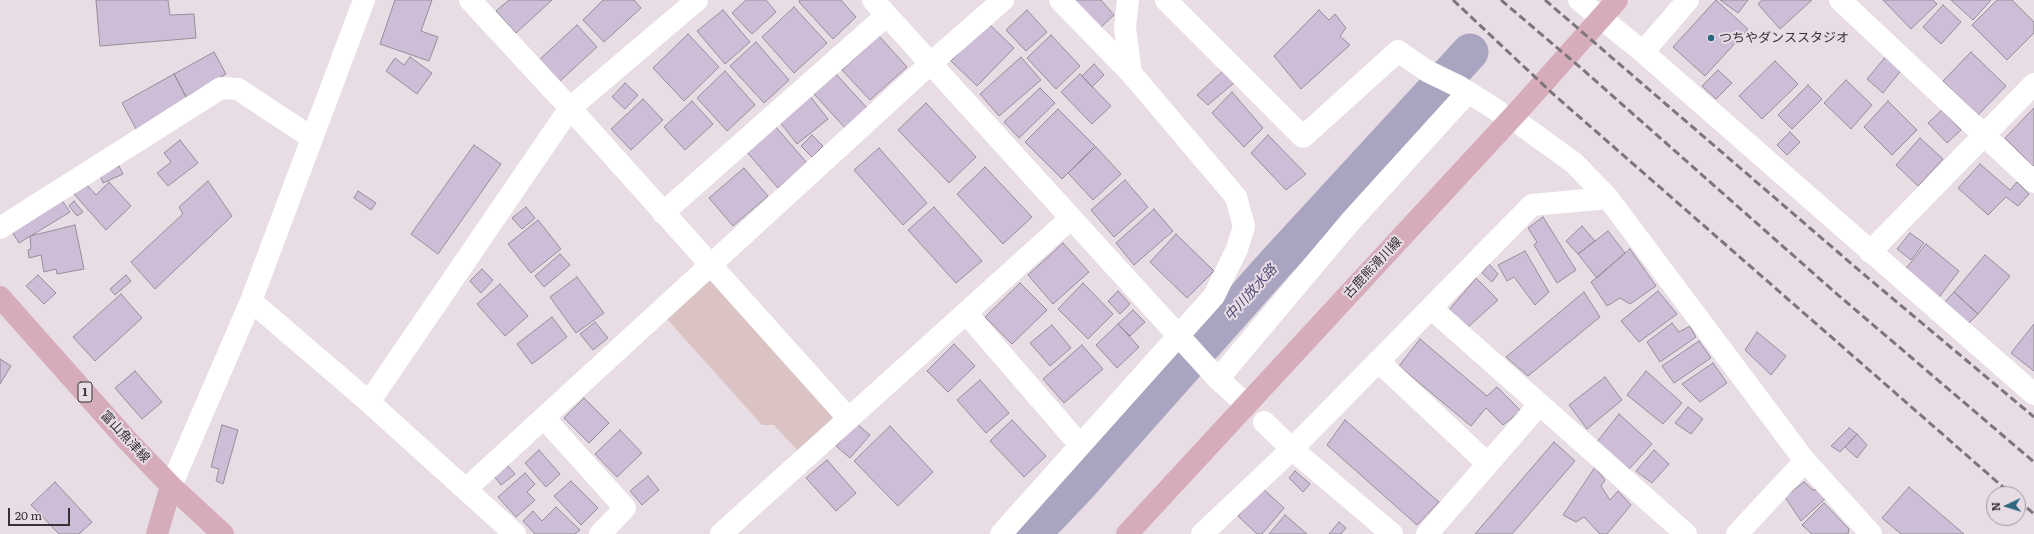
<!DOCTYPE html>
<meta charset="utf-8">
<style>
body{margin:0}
#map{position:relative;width:2034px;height:534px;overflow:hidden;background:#e8dce5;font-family:Literata,serif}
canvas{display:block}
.north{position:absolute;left:1986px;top:486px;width:40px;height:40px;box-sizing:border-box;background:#e8dce5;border:1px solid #a1989f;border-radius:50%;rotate:266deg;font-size:11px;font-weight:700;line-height:16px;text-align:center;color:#363235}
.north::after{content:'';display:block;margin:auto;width:14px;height:18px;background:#2b677e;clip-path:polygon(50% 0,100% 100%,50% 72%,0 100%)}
.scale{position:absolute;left:8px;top:508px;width:62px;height:18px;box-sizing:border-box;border:2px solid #363235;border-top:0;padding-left:5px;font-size:12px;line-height:14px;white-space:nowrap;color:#363235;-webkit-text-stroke:3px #e8dce5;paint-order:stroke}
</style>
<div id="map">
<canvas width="2034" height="534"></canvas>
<div class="north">N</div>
<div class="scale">20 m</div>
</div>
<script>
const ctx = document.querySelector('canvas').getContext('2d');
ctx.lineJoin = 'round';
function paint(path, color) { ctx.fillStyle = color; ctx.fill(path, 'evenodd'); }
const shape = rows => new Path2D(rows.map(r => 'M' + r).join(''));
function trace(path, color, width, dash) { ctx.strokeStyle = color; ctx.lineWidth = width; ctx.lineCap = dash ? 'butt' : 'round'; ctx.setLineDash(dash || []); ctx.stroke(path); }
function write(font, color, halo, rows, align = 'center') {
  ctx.font = font + ' Literata,"Noto Sans JP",serif'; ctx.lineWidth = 4; ctx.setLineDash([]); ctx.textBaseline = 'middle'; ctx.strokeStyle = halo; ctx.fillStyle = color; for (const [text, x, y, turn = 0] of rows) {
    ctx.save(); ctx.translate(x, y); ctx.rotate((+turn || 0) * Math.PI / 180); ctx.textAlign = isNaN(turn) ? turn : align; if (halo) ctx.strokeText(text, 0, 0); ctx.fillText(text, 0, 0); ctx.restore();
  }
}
const green = shape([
 [712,278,840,416,798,451,774,425,762,425,667,319]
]);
const river = shape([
 [1032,534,1077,487,1275,264,1470,52]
]);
const building = shape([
 [96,0,168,0,170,15,194,14,196,38,100,46,96,0],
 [395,0,432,0,421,31,438,37,429,61,380,44,395,0],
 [509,0,552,0,516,33,496,11,509,0],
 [603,0,634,0,641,8,604,42,583,20,603,0],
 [746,0,766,0,776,12,752,34,732,13,746,0],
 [800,0,841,0,856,17,833,39,799,2,800,0],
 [1071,0,1101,0,1114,15,1098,30,1071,0],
 [1716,0,1748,29,1705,76,1673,47,1716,0],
 [1720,0,1748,0,1738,13,1720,0],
 [1762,0,1812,0,1780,29,1758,4,1762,0],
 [1883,0,1933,0,1937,4,1911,29,1883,0],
 [1951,0,1991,0,1973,20,1951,0],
 [1997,0,2012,0,2034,22,2034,33,2007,60,1972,25,1997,0],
 [1943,5,1961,22,1941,44,1923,27,1943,5],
 [794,7,827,43,794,73,762,37,794,7],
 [723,10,750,42,725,64,697,31,723,10],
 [1027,10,1047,32,1026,51,1006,30,1027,10],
 [1319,10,1329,20,1335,14,1346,28,1340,36,1350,45,1301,89,1274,56,1319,10],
 [988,23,1014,48,977,86,951,61,988,23],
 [577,25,597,47,559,82,539,60,577,25],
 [688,34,719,67,684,101,653,68,688,34],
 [1051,35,1080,66,1056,89,1027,58,1051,35],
 [879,36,907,67,870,100,842,70,879,36],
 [756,42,789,80,764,103,730,66,756,42],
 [214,52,226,74,186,97,174,74,214,52],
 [1971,52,2006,86,1978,115,1943,81,1971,52],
 [1887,55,1903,68,1883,93,1867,79,1887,55],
 [410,57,432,73,417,94,386,71,395,58,404,65,410,57],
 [1021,57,1041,80,999,116,980,94,1021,57],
 [1775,61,1798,84,1762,119,1739,96,1775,61],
 [1094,64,1104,75,1092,87,1082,76,1094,64],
 [1224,70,1235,82,1208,105,1197,95,1224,70],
 [1718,70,1732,83,1716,99,1702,86,1718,70],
 [725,71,755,105,727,131,697,98,725,71],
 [174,74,188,100,136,129,122,103,174,74],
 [836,74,868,109,846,129,814,94,836,74],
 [1080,74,1111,106,1092,124,1061,92,1080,74],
 [1846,80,1872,105,1851,129,1824,103,1846,80],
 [625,83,638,95,625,109,612,97,625,83],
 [1808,85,1822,99,1792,129,1778,115,1808,85],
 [1040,88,1055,103,1019,138,1004,122,1040,88],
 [1232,92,1263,128,1244,147,1212,113,1232,92],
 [810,96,828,119,797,144,779,121,810,96],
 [643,99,663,120,631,150,611,129,643,99],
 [692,101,713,124,685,150,664,127,692,101],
 [1888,101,1917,130,1892,155,1864,127,1888,101],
 [926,103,976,157,949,183,898,130,926,103],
 [2034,108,2034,165,2033,166,2005,138,2034,108],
 [1058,109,1095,146,1062,179,1025,142,1058,109],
 [1942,110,1961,130,1947,143,1928,123,1942,110],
 [775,126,807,163,778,188,746,151,775,126],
 [1790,132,1800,142,1787,155,1777,145,1790,132],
 [812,135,823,146,812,157,801,146,812,135],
 [1268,135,1306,174,1286,190,1251,153,1268,135],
 [1920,138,1943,159,1918,186,1896,165,1920,138],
 [180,140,198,163,168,186,157,173,171,162,164,153,180,140],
 [474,145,501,164,438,254,411,234,474,145],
 [1096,147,1121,174,1093,200,1068,173,1096,147],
 [879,148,927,203,903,225,854,170,879,148],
 [1980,164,2010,190,2017,182,2029,194,2018,206,2006,197,1988,215,1958,188,1980,164],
 [119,166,123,174,103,183,100,175,119,166],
 [985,167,1032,217,1003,244,957,194,985,167],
 [744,168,768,196,733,226,709,198,744,168],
 [1125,180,1148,207,1114,237,1091,210,1125,180],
 [208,181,232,216,155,289,131,262,183,214,179,207,208,181],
 [109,182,131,206,106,230,74,194,85,183,96,195,109,182],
 [358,191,376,203,371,210,354,198,358,191],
 [61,199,70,212,19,243,11,230,61,199],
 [74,201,83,212,77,216,69,206,74,201],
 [526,207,535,218,522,229,512,218,526,207],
 [934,207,982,261,956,283,908,230,934,207],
 [1154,209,1173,231,1134,265,1116,243,1154,209],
 [1543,217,1576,270,1557,283,1534,245,1537,242,1528,228,1543,217],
 [538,220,561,249,531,273,508,244,538,220],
 [75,225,84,269,57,274,56,269,44,272,41,255,29,258,28,250,31,249,30,236,75,225],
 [1582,226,1595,241,1578,254,1566,241,1582,226],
 [1608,231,1625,253,1597,278,1578,254,1608,231],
 [1910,233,1924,243,1911,260,1897,249,1910,233],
 [1176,234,1214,271,1187,298,1150,262,1176,234],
 [1063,243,1089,272,1053,304,1028,275,1063,243],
 [1926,244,1959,271,1937,300,1903,272,1926,244],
 [1630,249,1656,286,1630,304,1620,298,1607,306,1591,282,1630,249],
 [1525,251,1549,292,1535,305,1514,277,1507,281,1498,265,1525,251],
 [560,254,570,265,544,287,535,276,560,254],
 [1985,255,2010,276,1978,314,1954,292,1985,255],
 [1489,264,1498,274,1492,282,1482,273,1489,264],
 [482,269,493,280,481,293,470,281,482,269],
 [38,275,56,293,44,304,26,286,38,275],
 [126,275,131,281,115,295,110,289,126,275],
 [577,277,604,313,576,333,550,297,577,277],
 [1476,278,1498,300,1467,328,1449,310,1476,278],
 [1020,283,1047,310,1012,344,985,317,1020,283],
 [1083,283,1113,314,1088,339,1058,309,1083,283],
 [500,284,528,316,505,336,477,304,500,284],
 [1118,291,1130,304,1120,314,1108,301,1118,291],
 [1658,291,1677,314,1639,342,1621,321,1658,291],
 [1584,292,1600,317,1528,376,1506,357,1584,292],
 [1954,292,1978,314,1965,327,1942,305,1954,292],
 [121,294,142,318,95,361,73,337,121,294],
 [1133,310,1145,322,1130,336,1118,324,1133,310],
 [552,317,567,337,532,364,517,344,552,317],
 [595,322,608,338,593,350,580,334,595,322],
 [1672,323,1679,332,1690,326,1696,337,1660,362,1647,342,1672,323],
 [1118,324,1139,347,1117,368,1096,345,1118,324],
 [2034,324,2034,371,2011,353,2034,324],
 [1052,325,1071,348,1050,366,1030,343,1052,325],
 [1757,332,1786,356,1771,375,1745,350,1757,332],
 [1420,339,1487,396,1497,387,1521,411,1503,425,1486,408,1471,426,1399,366,1420,339],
 [1699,341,1711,358,1674,383,1662,366,1699,341],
 [954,344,975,366,948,392,927,371,954,344],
 [1082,345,1103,369,1064,403,1043,379,1082,345],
 [0,359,11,366,0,384,0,359],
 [1713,363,1727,383,1700,402,1682,384,1713,363],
 [135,371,162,402,142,419,115,388,135,371],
 [1646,371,1682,403,1663,424,1627,395,1646,371],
 [1605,377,1622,400,1587,429,1569,405,1605,377],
 [980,380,1009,413,986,433,957,400,980,380],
 [584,398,609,423,589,443,564,418,584,398],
 [1688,407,1703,419,1691,434,1675,423,1688,407],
 [1619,414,1652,444,1629,469,1596,443,1619,414],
 [1012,420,1046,456,1024,477,990,441,1012,420],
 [1345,420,1439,502,1417,525,1327,445,1345,420],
 [856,423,870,435,850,458,836,446,856,423],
 [222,425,238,430,223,484,216,481,219,469,211,467,222,425],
 [890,426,933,472,898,506,854,461,890,426],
 [1849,428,1857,434,1840,452,1831,446,1849,428],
 [620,430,642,453,617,477,595,454,620,430],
 [1857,434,1867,445,1857,458,1845,447,1857,434],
 [1554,442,1575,461,1512,534,1475,534,1554,442],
 [539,450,560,474,546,487,525,463,539,450],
 [1654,450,1669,464,1652,483,1636,471,1654,450],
 [827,460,856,493,836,511,806,478,827,460],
 [506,464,515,474,501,485,493,475,506,464],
 [1595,467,1605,480,1601,486,1610,500,1618,491,1631,505,1607,534,1600,534,1584,517,1576,522,1563,515,1595,467],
 [1295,471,1310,484,1303,492,1289,478,1295,471],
 [525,473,535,484,527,492,535,500,516,517,498,497,525,473],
 [648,476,659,490,642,505,630,491,648,476],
 [571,481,598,508,581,525,554,496,571,481],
 [55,482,92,522,79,534,59,534,31,505,55,482],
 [1804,482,1813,490,1818,489,1825,499,1801,521,1785,497,1804,482],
 [1909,487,1964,534,1901,534,1882,518,1909,487],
 [1262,488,1284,508,1262,534,1257,534,1238,516,1262,488],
 [1824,503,1849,529,1848,534,1812,534,1802,525,1824,503],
 [556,507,580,530,575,534,535,534,523,521,533,511,542,521,556,507],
 [1285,515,1307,534,1269,534,1285,515],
 [1339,522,1346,528,1341,534,1329,534,1339,522]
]);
const minor = shape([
 [470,0,570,108,849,419],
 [873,0,1071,218,1218,379,1238,397],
 [1060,0,1131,73],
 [1166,0,1303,137,1398,51,1427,71,1460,87,1498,111],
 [1579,0,1643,52,2034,394],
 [1840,0,2034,182],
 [1643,52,1688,0],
 [1523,126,1574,163,1608,198],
 [663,213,887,15],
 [0,228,221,88,238,89,312,138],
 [1870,252,2034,84],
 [251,301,369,402,515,534],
 [1431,308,1686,534],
 [966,313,1080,445],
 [1378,361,1488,464],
 [1218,379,1350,222,1468,92],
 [369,402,570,108,697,0],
 [544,418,625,508,600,534],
 [1264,422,1292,449,1392,534],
 [171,486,251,301,364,0],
 [466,489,931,63,1003,0],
 [721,534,1071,218],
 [1001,534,1214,296,1237,249,1244,226,1236,197,1131,73,1125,28,1128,0],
 [1202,534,1292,449,1532,205,1608,198,1805,461,1871,534],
 [1427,534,1539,405],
 [1737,534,1805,461]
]);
const major = shape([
 [0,297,127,440,171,486,223,534],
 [157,534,171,486],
 [1127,534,1520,109,1617,0]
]);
const rail = shape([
 [1453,0,1552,93,2011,494],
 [1501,0,1581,68,1838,295,2034,462],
 [1545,0,1861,272,2034,417],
 [2018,500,2034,514]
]);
const markers = [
 [1711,38,4,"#2b677e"]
];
const shields = [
 [85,392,14]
];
const shieldNames = [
 ["1",85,392]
];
const poiNames = [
 ["つちやダンススタジオ",1719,38]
];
const streetNames = [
 ["古鹿熊滑川線",1373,268,-47],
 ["富山魚津線",125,437,47]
];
const waterNames = [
 ["中川放水路",1251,293,-48]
];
paint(green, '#dac3c2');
trace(river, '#a9a5c1', 37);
paint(building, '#cebdd7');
trace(building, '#958e99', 1);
trace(minor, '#fff', 22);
trace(major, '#d6abba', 22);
trace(rail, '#7c757b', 3, [8, 4]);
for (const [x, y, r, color] of markers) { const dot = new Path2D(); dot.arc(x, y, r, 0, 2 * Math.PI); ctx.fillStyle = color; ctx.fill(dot); trace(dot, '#e8dce5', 1.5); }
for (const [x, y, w] of shields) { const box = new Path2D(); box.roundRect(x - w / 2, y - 10, w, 20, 3); ctx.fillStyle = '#e8dce5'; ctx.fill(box); trace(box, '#363235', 1); }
write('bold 12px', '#363235', null, shieldNames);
write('13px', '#363235', '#e8dce5', poiNames, 'left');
write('13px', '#363235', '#e8dce5', streetNames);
write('italic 14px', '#544c78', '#e8dce5', waterNames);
</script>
